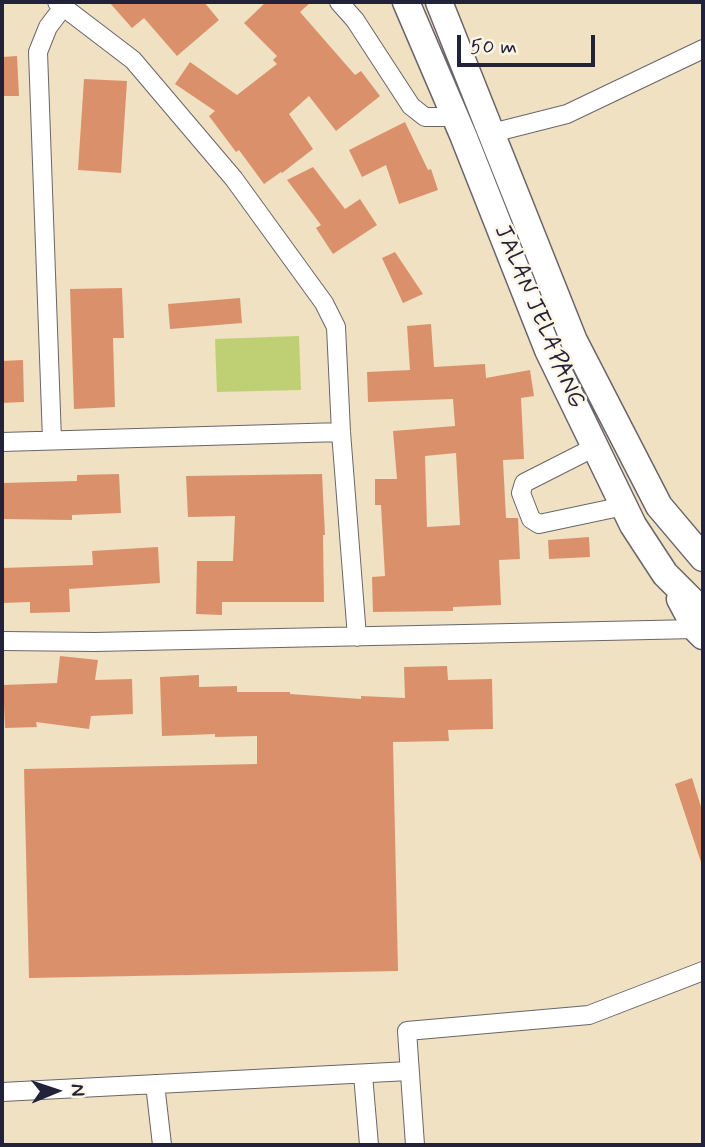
<!DOCTYPE html>
<style>
body{margin:0}
#map{position:relative;width:705px;height:1147px;overflow:hidden;background:#f0e1c2;font-family:Mynerve,sans-serif}
canvas{display:block}
.frame{position:absolute;inset:0;border:4px solid #22223b;pointer-events:none}
.north{position:absolute;left:21px;top:1056px;width:70px;height:70px;-webkit-text-stroke:5px #fcf5e5;paint-order:stroke;rotate:88deg;font-size:19px;font-weight:700;line-height:28px;text-align:center;color:#22223b}
.north::after{content:'';display:block;margin:auto;width:24px;height:32px;background:#22223b;clip-path:polygon(50% 0,100% 100%,50% 72%,0 100%)}
.scale{position:absolute;left:457px;top:35px;width:138px;height:32px;box-sizing:border-box;border:4px solid #22223b;border-top:0;padding-left:9px;font-size:21px;line-height:24px;white-space:nowrap;color:#22223b;-webkit-text-stroke:5px #fcf5e5;paint-order:stroke}
</style>
<div id="map">
<canvas width="705" height="1147"></canvas>
<div class="frame"></div>
<div class="north">N</div>
<div class="scale">50 m</div>
</div>
<script>
const ctx = document.querySelector('canvas').getContext('2d');
ctx.lineJoin = 'round';
function paint(path, color) { ctx.fillStyle = color; ctx.fill(path, 'evenodd'); }
const shape = rows => new Path2D(rows.map(r => 'M' + r).join(''));
function trace(path, color, width, dash) { ctx.strokeStyle = color; ctx.lineWidth = width; ctx.lineCap = dash ? 'butt' : 'round'; ctx.setLineDash(dash || []); ctx.stroke(path); }
function write(font, color, halo, rows, align = 'center') {
  ctx.font = font + ' Mynerve,sans-serif'; ctx.lineWidth = 5; ctx.setLineDash([]); ctx.textBaseline = 'middle'; ctx.strokeStyle = halo; ctx.fillStyle = color; for (const [text, x, y, turn = 0] of rows) {
    ctx.save(); ctx.translate(x, y); ctx.rotate((+turn || 0) * Math.PI / 180); ctx.textAlign = isNaN(turn) ? turn : align; if (halo) ctx.strokeText(text, 0, 0); ctx.fillText(text, 0, 0); ctx.restore();
  }
}
const green = shape([
 [299,336,301,390,217,392,215,339]
]);
const building = shape([
 [109,2,204,2,219,20,177,56,144,18,132,28],
 [266,2,311,2,300,12,355,75,361,71,380,96,336,131,309,96,289,114,313,149,282,173,281,172,264,184,239,150,236,152,209,116,215,111,175,84,190,62,237,95,277,64,273,60,277,56,244,23],
 [17,56,19,96,2,96,2,57],
 [84,79,127,81,121,173,78,170],
 [405,122,428,170,431,169,438,190,399,204,386,165,362,177,349,150],
 [313,167,345,209,360,199,377,225,333,254,316,228,321,225,287,180],
 [395,252,423,294,403,303,382,258],
 [122,288,124,338,113,338,115,407,74,409,70,289],
 [240,298,242,323,170,329,168,304],
 [431,324,434,367,485,364,486,378,530,370,534,396,521,398,524,459,503,460,506,518,518,518,520,559,499,560,501,605,453,607,453,611,373,612,372,577,385,576,381,505,375,505,375,479,397,479,393,431,455,426,453,399,368,402,367,372,410,370,407,326],
 [456,453,460,525,427,527,425,456],
 [23,360,24,402,2,403,2,361],
 [119,474,121,513,72,515,72,520,2,519,2,483,77,481,77,475],
 [322,474,325,535,323,535,324,602,222,602,222,615,196,614,197,561,233,561,235,516,188,517,186,476],
 [589,537,590,557,549,559,548,540],
 [158,547,160,583,69,589,70,612,30,613,30,602,2,603,2,568,93,565,92,551],
 [60,656,98,660,95,680,132,679,133,714,91,716,89,729,36,722,37,727,5,728,3,685,57,683],
 [447,666,448,680,492,679,493,729,448,730,449,741,393,742,398,971,29,978,24,769,257,764,257,736,215,737,215,734,162,736,160,677,199,675,199,687,237,686,237,692,290,692,290,694,361,699,361,696,405,698,404,667],
 [692,778,703,813,703,861,701,862,675,784]
]);
const minor = shape([
 [57,2,133,60,234,179,324,303,336,327,341,432,357,637],
 [339,2,355,20,411,106,425,117,456,117],
 [492,133,567,114,703,49],
 [52,440,38,52,48,27,64,6],
 [2,442,341,432],
 [595,447,524,483,521,493,531,519,539,524,624,506],
 [2,641,95,642,696,629],
 [363,1075,369,1145],
 [155,1084,162,1145],
 [2,1092,409,1071],
 [415,1145,407,1031,589,1015,703,971]
]);
const primary = shape([
 [406,2,463,135,548,350,633,525,665,574,703,612],
 [439,2,574,341,659,506,703,558],
 [680,599,696,629,703,636]
]);
const streetNames = [
 ["JALAN JELAPANG",538,317,67]
];
paint(green, '#bed073');
paint(building, '#da916b');
trace(minor, '#6a656a', 20);
trace(primary, '#6a656a', 29);
trace(minor, '#fff', 18);
trace(primary, '#fff', 26);
write('24px', '#22223b', '#fcf5e5', streetNames);
</script>
